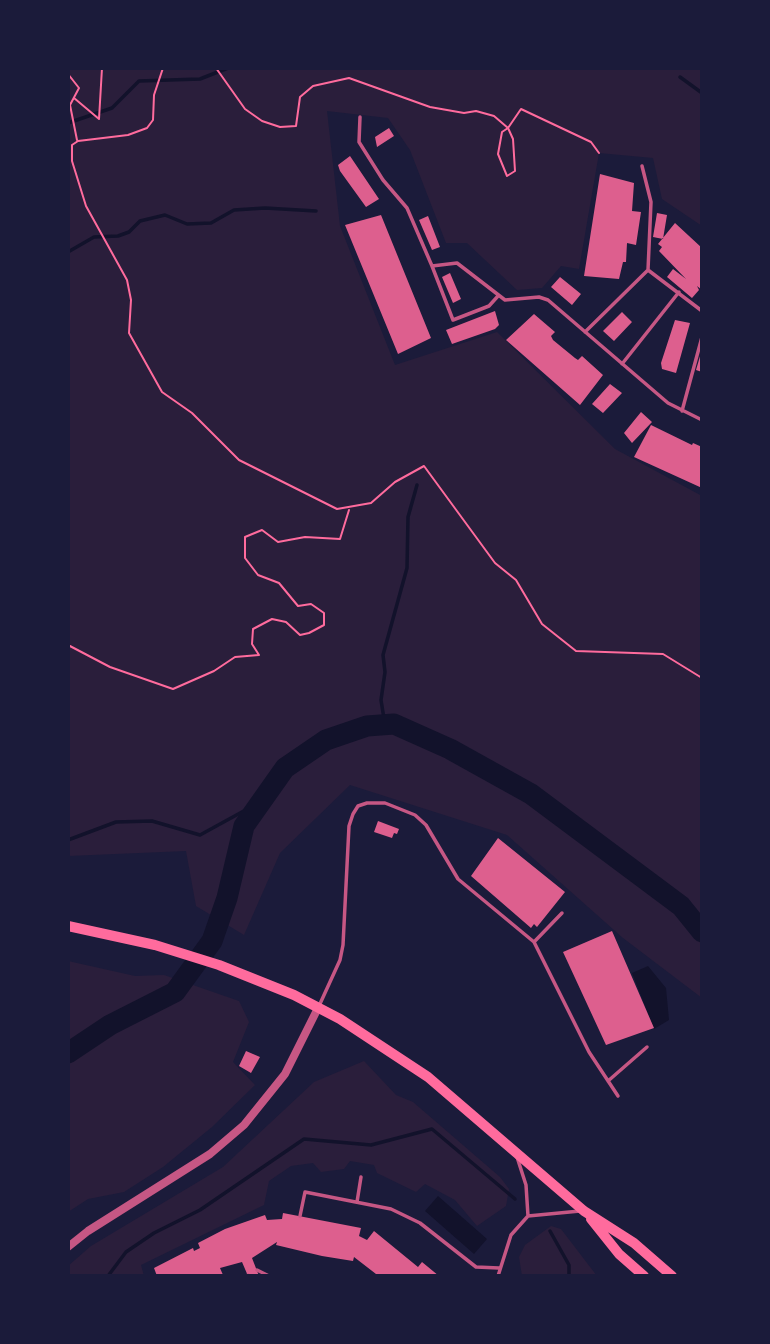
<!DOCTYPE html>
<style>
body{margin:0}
#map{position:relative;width:770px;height:1344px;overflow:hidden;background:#1b1b3a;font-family:Helvetica,sans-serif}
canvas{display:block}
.frame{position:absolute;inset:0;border:70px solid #1b1b3a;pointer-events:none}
</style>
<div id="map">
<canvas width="770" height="1344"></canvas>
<div class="frame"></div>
</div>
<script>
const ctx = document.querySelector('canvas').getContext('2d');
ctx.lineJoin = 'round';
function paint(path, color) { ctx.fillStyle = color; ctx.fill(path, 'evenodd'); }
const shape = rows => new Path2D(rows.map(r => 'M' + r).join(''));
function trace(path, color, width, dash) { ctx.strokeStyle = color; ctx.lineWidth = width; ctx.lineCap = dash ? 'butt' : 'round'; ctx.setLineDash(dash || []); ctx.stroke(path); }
const green = shape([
 [68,68,702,68,702,226,662,199,653,158,599,153,579,269,561,266,542,288,517,290,467,243,446,243,410,150,388,118,327,111,340,226,395,365,497,332,615,449,702,496,702,998,623,938,507,835,350,785,280,853,244,935,196,906,186,851,68,856],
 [68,961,135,976,164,975,239,1001,249,1022,233,1062,255,1085,212,1127,163,1167,124,1192,88,1199,68,1212],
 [364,1061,396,1095,413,1102,500,1177,509,1189,506,1206,477,1226,455,1200,425,1184,416,1192,377,1173,374,1165,350,1161,344,1169,321,1172,313,1163,291,1166,269,1181,264,1205,141,1265,144,1276,68,1276,68,1266,91,1246,223,1167,314,1082],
 [551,1226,561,1229,597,1276,522,1276,519,1257,525,1245]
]);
const water = shape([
 [648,966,666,988,669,1020,654,1029,632,973],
 [438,1196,487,1239,474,1254,425,1211]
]);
const stream = shape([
 [680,77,702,93],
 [68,123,112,108,139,81,200,79,228,68],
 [68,252,94,237,118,236,129,232,140,221,165,215,187,224,211,223,234,210,265,208,316,211],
 [385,725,381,700,385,672,383,655,407,568,408,517,417,485],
 [68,840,116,822,152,821,200,835,262,801],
 [550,1231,569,1265,569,1276],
 [108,1276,126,1252,154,1233,200,1210,304,1139,371,1145,432,1129,515,1199]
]);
const river = shape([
 [68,1053,110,1025,175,992,212,941,227,898,244,826,285,768,326,740,367,726,394,724,450,749,531,794,681,906,702,932]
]);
const building = shape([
 [389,128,394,136,377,147,375,137],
 [350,156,379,199,366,207,340,171,338,165],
 [600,174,634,183,632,211,641,212,636,245,627,243,626,262,623,262,619,279,584,276],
 [657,213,667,215,663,239,653,237],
 [381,215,431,338,398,354,345,225],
 [428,216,440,247,432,250,419,220],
 [675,223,702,248,702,290,697,286,699,290,692,298,667,277,673,269,686,279,659,251,662,247,658,244],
 [450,273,461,299,453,303,442,277],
 [560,277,581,294,572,305,551,287],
 [495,311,499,325,495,329,452,344,446,330],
 [622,312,632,322,614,341,603,331],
 [534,314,555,332,551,336,553,340,575,358,578,360,582,356,603,375,580,405,506,340],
 [675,320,690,323,676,373,662,369,661,363],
 [701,353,702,353,702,372,696,370],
 [610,384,622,393,603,413,592,404],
 [641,412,652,422,632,443,624,433],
 [651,425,692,445,693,443,702,447,702,488,634,457],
 [378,821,399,829,397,834,394,833,392,838,374,832],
 [498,838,565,892,537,927,534,924,531,928,471,876],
 [612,931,654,1028,606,1045,563,952],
 [246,1051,260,1057,251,1073,239,1066],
 [283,1213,361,1228,359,1236,367,1240,374,1231,418,1267,422,1262,439,1276,374,1276,376,1274,354,1257,353,1261,322,1256,276,1245,277,1242,252,1258,259,1276,248,1276,242,1262,220,1268,223,1275,220,1276,157,1276,154,1268,193,1248,194,1251,200,1248,198,1243,225,1229,265,1215,267,1220,282,1219]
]);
const path = shape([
 [163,68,154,95,153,120,147,128,128,135,78,141,72,145,72,161,86,206,127,280,131,300,129,333,162,392,192,413,239,460,337,509,371,503,395,482,424,466,495,563,516,580,542,624,576,651,663,654,702,678],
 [216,68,245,109,262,121,280,127,296,126,300,97,313,86,349,78,430,107,464,113,476,111,494,116,508,128,521,109,591,142,599,153],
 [68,74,79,88,70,105,77,140],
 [74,98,99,119,102,68],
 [508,128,513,139,515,171,507,176,498,154,502,132,508,128],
 [68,645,110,667,173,689,214,671,235,657,259,655,252,644,253,629,272,619,286,622,300,635,309,633,324,625,324,613,311,604,298,606,279,583,258,575,245,558,245,537,262,530,278,542,305,537,340,539,349,510]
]);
const service = shape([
 [360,117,359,142,383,180,407,208,432,266,457,263,505,300,539,297,548,300,668,403,702,420],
 [642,166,651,202,648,270],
 [432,266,453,320,489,306,498,296],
 [585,332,648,270,702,311],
 [622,364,679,292],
 [682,411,702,337],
 [534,942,562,913],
 [319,1006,340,960,343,945,349,826,353,814,358,806,367,803,385,803,415,815,426,825,458,879,534,942,589,1052,618,1096],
 [608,1081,647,1047],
 [517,1157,526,1185,528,1216],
 [357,1202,361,1177],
 [300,1216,305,1192,391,1209,420,1223,476,1267,499,1268],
 [257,1270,269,1276],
 [246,1276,248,1275],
 [498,1276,511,1235,528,1216,580,1211]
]);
const tertiary = shape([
 [68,1247,88,1231,210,1154,244,1125,285,1074,318,1008]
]);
const primary = shape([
 [68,926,155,945,219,965,294,995,340,1019,428,1077,584,1211,634,1243,672,1276],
 [591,1219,619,1254,644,1276]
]);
paint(green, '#2a1e3b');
paint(water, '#12122b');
trace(stream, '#12122b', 3.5);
trace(river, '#12122b', 21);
paint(building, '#dd5f8e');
trace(path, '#ff6b9d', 2);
trace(service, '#c65784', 3.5);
trace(tertiary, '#c65784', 8);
trace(primary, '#ff6b9d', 10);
</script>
